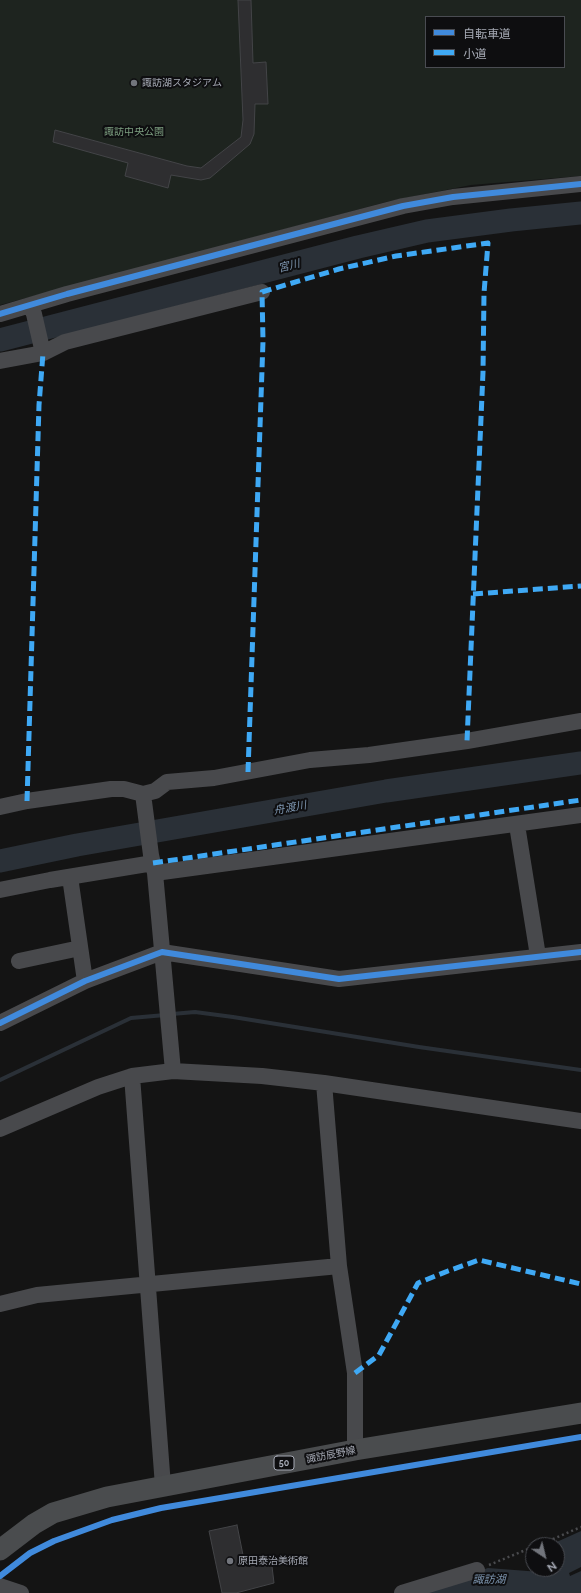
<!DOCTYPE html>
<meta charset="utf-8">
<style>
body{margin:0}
#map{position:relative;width:581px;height:1593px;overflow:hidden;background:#141414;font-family:Raleway,"Noto Sans JP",sans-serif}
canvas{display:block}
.legend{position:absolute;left:425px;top:16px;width:140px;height:52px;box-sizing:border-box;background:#0e0e10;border:1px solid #4a4c52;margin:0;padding:5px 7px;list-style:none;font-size:12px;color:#a5a9b4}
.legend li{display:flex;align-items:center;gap:8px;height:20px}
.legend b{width:20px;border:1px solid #4a4c52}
.north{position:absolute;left:525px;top:1537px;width:40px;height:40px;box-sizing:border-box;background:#0e0e10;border:1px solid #4a4c52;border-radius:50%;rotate:145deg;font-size:11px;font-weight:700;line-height:16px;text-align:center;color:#a5a9b4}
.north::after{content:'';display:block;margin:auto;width:14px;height:18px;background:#72757c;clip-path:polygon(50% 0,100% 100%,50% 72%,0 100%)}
</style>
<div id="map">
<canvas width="581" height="1593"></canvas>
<ul class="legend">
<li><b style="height:5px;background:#408adc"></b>自転車道</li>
<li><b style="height:5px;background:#3fa9f5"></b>小道</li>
</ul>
<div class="north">N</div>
</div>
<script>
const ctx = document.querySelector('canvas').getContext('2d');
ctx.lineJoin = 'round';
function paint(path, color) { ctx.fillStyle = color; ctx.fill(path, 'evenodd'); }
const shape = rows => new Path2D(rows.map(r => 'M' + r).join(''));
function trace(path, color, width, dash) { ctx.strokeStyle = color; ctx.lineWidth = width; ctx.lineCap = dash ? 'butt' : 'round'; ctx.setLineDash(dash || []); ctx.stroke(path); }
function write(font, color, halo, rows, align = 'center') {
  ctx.font = font + ' Raleway,"Noto Sans JP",sans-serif'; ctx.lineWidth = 4; ctx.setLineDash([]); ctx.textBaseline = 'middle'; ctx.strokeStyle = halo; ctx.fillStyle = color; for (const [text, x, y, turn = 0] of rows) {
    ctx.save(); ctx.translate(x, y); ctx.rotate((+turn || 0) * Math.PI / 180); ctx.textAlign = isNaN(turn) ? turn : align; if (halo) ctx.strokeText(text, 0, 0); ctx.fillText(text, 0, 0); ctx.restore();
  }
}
const green = shape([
 [0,0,581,0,581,176,471,185,390,201,0,305],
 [426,17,564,17,564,67,426,67]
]);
const water = shape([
 [581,1531,581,1567,569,1573,570,1576,581,1571,581,1593,413,1593,488,1568,554,1573,552,1569,557,1569,557,1545,550,1545]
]);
const stream = shape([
 [172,1014,195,1012,233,1017,419,1047,581,1070],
 [0,1080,131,1018,165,1015]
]);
const river = shape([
 [0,340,358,247,427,231,511,220,581,213],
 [0,861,77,845,386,791,581,763]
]);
const building = shape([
 [238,0,251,0,253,63,266,62,268,104,255,104,254,134,250,144,210,178,201,180,171,175,168,188,125,176,128,163,53,142,55,130,187,166,201,168,241,137,243,120,238,0],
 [237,1525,245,1565,271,1558,274,1583,236,1593,222,1593,209,1531,237,1525]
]);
const path = shape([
 [539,1545,581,1527],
 [489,1565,533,1547]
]);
const minor = shape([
 [30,305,34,314,43,353],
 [0,314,67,294,403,206,453,197,581,184],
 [0,361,43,353,65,342,262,292],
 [143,794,151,855,155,873,173,1071],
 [0,807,27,801,111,789,124,789,143,794,155,791,167,782,214,778,310,760,369,755,467,741,581,721],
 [517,825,538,956],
 [155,873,581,815],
 [70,877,85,981],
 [0,890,50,880,153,863],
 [19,961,80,948],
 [0,1023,85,981,162,952,339,979,581,952],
 [132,1076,163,1486],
 [324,1083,339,1266,355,1373,355,1450],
 [0,1129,98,1087,132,1076,173,1071,262,1076,324,1083,581,1121],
 [0,1304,37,1295,339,1266],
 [0,1586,21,1593],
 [402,1593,477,1570]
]);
const major = shape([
 [0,1550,34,1524,53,1513,107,1497,355,1450,581,1413]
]);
const quiet = shape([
 [473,594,581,586],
 [248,772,263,341,262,292,339,269,396,256,488,243,484,293,483,372,467,741],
 [27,801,39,405,43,353],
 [153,863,581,800],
 [355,1373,379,1355,418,1283,448,1271,479,1260,581,1284]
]);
const cycleway = shape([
 [0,314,67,294,403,206,453,197,581,184],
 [0,1023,85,981,162,952,339,979,581,952],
 [0,1576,30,1553,54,1541,112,1520,161,1508,581,1437]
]);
const markers = [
 [134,83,4,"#72757c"],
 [230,1561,4,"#72757c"]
];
const shields = [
 [284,1463,20]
];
const shieldNames = [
 ["50",284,1463]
];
const poiNames = [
 ["諏訪湖スタジアム",142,83],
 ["原田泰治美術館",238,1561]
];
const parkNames = [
 ["諏訪中央公園",134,132]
];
const streetNames = [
 ["諏訪辰野線",331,1455,-11]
];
const waterNames = [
 ["宮川",289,266,-14],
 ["舟渡川",290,808,-10],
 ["諏訪湖",489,1580]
];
paint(green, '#1e241f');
paint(water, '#2a3037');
trace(stream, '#2a3037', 4);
trace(river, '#2a3037', 23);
paint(building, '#2e2e30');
trace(building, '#434447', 1);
trace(path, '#4a4b4e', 2.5, [2, 3]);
trace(minor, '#48494c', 16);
trace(major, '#4a4c4e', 21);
trace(quiet, '#3fa9f5', 5, [10, 5]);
trace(cycleway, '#408adc', 6);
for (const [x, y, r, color] of markers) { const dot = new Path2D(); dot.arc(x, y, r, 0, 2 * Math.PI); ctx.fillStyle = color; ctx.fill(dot); trace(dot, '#0e0e10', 1.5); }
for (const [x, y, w] of shields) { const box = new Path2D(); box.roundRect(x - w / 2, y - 7, w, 14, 3); ctx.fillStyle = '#0e0e10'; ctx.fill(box); trace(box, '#a5a9b4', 1); }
write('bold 9px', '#a5a9b4', null, shieldNames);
write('10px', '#a5a9b4', '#0e0e10', poiNames, 'left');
write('10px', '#7d9f80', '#0e0e10', parkNames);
write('10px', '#a5a9b4', '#0e0e10', streetNames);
write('italic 11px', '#7d95af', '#0e0e10', waterNames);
</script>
